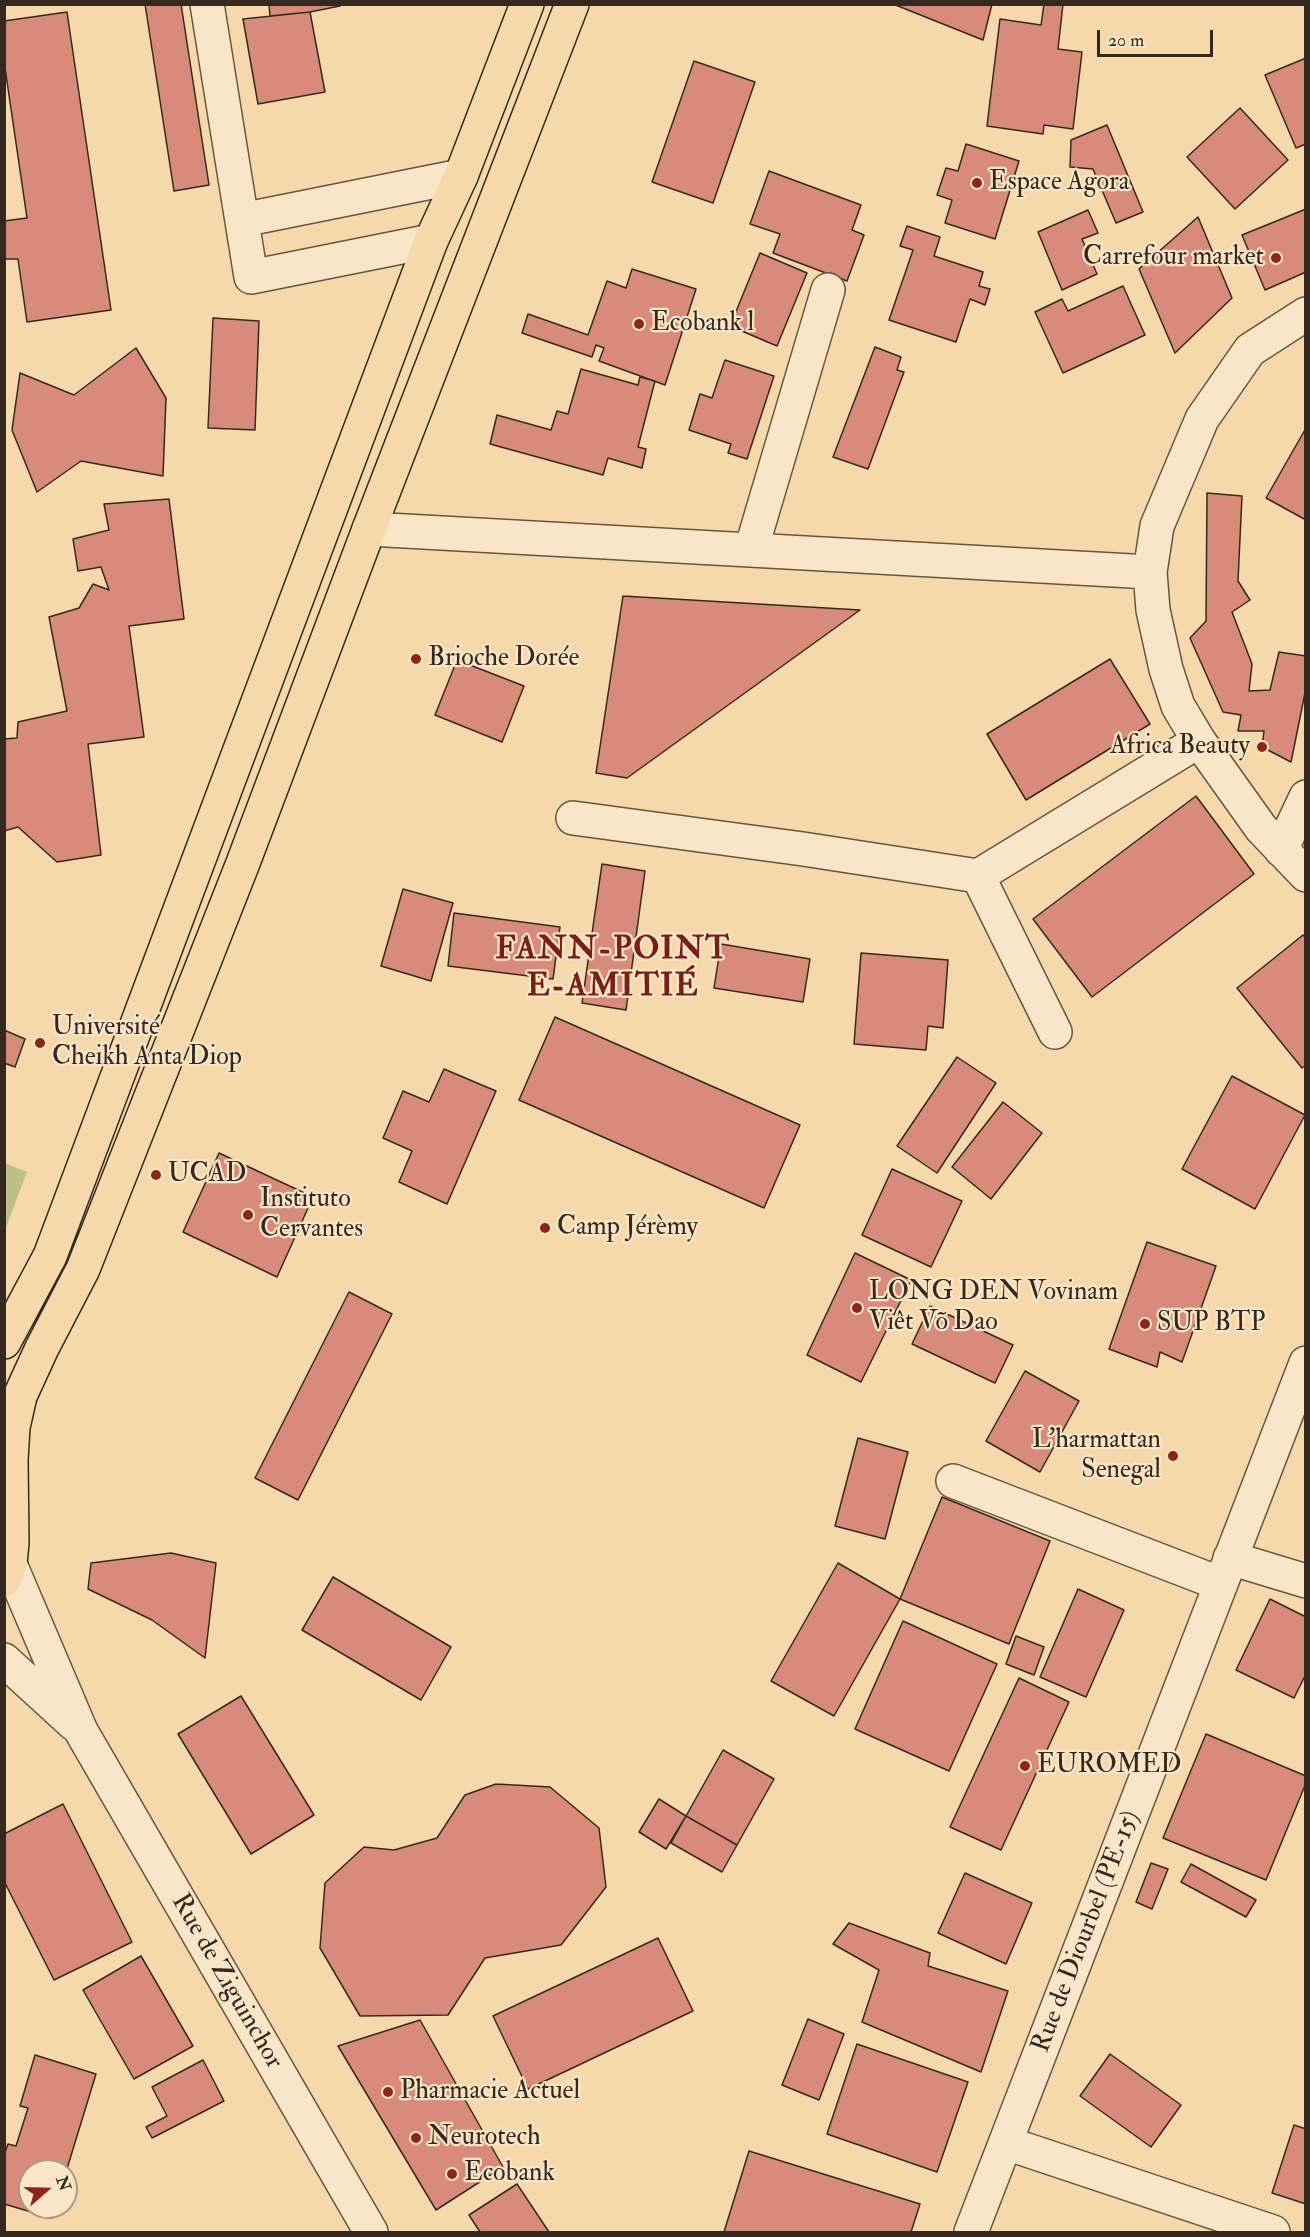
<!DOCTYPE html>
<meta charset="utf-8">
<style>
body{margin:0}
#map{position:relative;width:1310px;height:2237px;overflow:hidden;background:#f6d9ab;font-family:"IM FELL Double Pica",serif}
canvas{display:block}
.frame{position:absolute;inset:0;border:6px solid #35291f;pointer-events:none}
.north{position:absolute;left:18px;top:2159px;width:60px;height:60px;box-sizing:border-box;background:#f9e6c8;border:2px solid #ab9a84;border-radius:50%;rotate:70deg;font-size:16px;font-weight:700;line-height:24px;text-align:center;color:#35291f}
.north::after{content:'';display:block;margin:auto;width:21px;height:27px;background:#8f2418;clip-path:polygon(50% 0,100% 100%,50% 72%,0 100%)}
.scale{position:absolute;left:1097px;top:30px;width:116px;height:27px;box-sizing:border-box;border:3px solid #35291f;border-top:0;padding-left:8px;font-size:18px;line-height:21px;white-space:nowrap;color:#35291f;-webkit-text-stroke:4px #f9e6c8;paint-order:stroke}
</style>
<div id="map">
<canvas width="1310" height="2237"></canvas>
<div class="frame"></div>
<div class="north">N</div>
<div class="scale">20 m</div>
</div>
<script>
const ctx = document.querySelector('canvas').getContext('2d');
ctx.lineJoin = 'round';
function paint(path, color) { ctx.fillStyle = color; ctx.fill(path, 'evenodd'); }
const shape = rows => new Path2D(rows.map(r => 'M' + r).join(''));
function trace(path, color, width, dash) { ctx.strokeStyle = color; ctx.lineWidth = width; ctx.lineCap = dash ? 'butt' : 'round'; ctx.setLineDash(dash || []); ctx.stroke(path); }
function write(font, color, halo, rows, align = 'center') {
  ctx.font = font + ' "IM FELL Double Pica",serif'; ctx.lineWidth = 4.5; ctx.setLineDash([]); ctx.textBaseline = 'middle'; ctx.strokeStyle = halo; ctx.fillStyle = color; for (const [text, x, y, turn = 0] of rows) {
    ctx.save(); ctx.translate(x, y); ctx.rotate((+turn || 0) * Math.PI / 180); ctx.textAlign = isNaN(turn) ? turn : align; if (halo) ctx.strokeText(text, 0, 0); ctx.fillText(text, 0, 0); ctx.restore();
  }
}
const green = shape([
 [5,1163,27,1172,5,1230]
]);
const building = shape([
 [145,4,181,4,209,185,174,191,145,4],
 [269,4,340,4,340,6,310,12,270,16,269,4],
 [893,4,992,4,983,40,893,4],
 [1044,4,1063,4,1058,49,1082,52,1073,129,1044,125,1043,134,987,126,1000,19,1041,25,1044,4],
 [67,12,111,310,27,322,18,259,4,259,4,221,27,218,4,61,4,21,67,12],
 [310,12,325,92,258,104,243,19,310,12],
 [1306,58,1306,144,1296,148,1265,75,1306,58],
 [694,61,755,82,713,203,652,182,694,61],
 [1240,108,1288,160,1235,209,1187,157,1240,108],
 [1107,125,1143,212,1116,223,1093,169,1070,167,1071,140,1107,125],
 [966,144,1019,161,995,239,945,223,952,200,937,195,946,168,958,171,966,144],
 [769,171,861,205,852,230,864,235,847,281,773,253,780,234,750,224,769,171],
 [1306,209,1306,272,1265,290,1242,235,1306,209],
 [1088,210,1098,233,1082,239,1097,274,1062,290,1038,232,1088,210],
 [1198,217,1232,298,1175,353,1139,269,1198,217],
 [907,226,940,237,934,256,983,272,979,286,990,289,985,305,970,299,956,342,889,320,913,250,900,246,907,226],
 [760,253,807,273,777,346,730,326,760,253],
 [632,269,696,289,665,385,599,361,604,348,596,345,592,357,522,333,528,314,588,335,607,281,626,288,632,269],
 [1123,286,1145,335,1063,373,1035,312,1062,299,1068,311,1123,286],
 [213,318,259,321,255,430,208,428,213,318],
 [875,347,901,357,897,370,904,372,868,469,833,457,875,347],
 [136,348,166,398,163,476,81,461,37,492,12,430,20,373,74,395,136,348],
 [725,360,774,376,747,459,728,453,731,444,689,430,700,394,712,398,725,360],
 [581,369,638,385,640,377,655,381,638,447,646,449,642,468,608,458,603,475,490,444,497,415,551,430,557,411,568,414,581,369],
 [1306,428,1306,520,1266,498,1306,428],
 [1207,493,1242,496,1238,581,1250,600,1232,612,1252,664,1249,691,1270,690,1279,652,1306,656,1306,688,1291,762,1262,747,1264,731,1238,731,1241,715,1223,712,1190,638,1206,621,1207,493],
 [169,499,184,619,129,626,144,737,88,744,101,855,57,862,18,827,4,831,4,739,17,738,18,722,67,711,49,617,79,608,93,584,109,590,101,567,78,571,73,539,109,530,104,504,169,499],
 [623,596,860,610,627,778,596,773,623,596],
 [1110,659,1150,724,1026,800,987,734,1110,659],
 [457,660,524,686,502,742,435,715,457,660],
 [1196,796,1254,874,1092,997,1033,919,1196,796],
 [602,864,645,871,626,1010,582,1003,602,864],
 [403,889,453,903,431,981,381,966,403,889],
 [454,913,560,927,553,979,448,966,454,913],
 [1303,935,1306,938,1306,1065,1302,1068,1237,988,1303,935],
 [721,944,810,959,803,1002,714,988,721,944],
 [861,953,948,960,943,1028,928,1026,926,1050,854,1044,861,953],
 [555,1017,800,1125,764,1208,519,1100,555,1017],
 [4,1030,25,1039,15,1067,4,1063,4,1030],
 [957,1057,996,1083,937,1173,897,1146,957,1057],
 [444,1069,496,1091,447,1204,399,1182,412,1151,383,1138,403,1091,429,1102,444,1069],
 [1232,1076,1305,1115,1255,1209,1182,1169,1232,1076],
 [1003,1102,1042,1133,991,1199,952,1167,1003,1102],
 [219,1153,313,1197,277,1277,183,1232,219,1153],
 [892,1169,962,1201,931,1267,862,1235,892,1169],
 [1147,1242,1216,1266,1182,1362,1160,1352,1157,1367,1109,1349,1147,1242],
 [855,1253,911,1280,861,1382,807,1355,855,1253],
 [349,1292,392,1314,298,1500,255,1478,349,1292],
 [930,1306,1013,1345,995,1383,912,1344,930,1306],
 [1025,1371,1079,1401,1040,1472,986,1441,1025,1371],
 [858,1438,908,1452,885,1539,835,1526,858,1438],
 [942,1497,1050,1541,1009,1644,900,1599,942,1497],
 [171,1553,216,1563,205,1658,152,1620,88,1589,91,1563,171,1553],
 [838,1563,900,1599,834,1716,771,1681,838,1563],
 [333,1577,451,1647,421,1700,302,1630,333,1577],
 [1078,1589,1124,1610,1086,1697,1040,1677,1078,1589],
 [1270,1599,1306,1617,1306,1674,1294,1698,1236,1670,1270,1599],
 [903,1621,997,1664,949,1771,855,1729,903,1621],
 [1016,1636,1044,1647,1034,1675,1006,1664,1016,1636],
 [1019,1678,1069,1702,1001,1850,950,1827,1019,1678],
 [241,1696,314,1815,251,1854,178,1734,241,1696],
 [1206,1734,1306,1776,1306,1783,1266,1880,1163,1838,1206,1734],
 [723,1750,774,1779,737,1845,686,1816,723,1750],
 [496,1784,550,1787,599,1828,606,1887,561,1945,485,1958,448,2015,360,2016,320,1948,325,1883,364,1847,394,1850,437,1838,465,1795,496,1784],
 [659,1799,686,1816,666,1849,639,1832,659,1799],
 [63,1804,132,1942,54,1980,4,1881,4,1834,63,1804],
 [686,1816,737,1845,722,1872,671,1843,686,1816],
 [1151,1863,1168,1869,1152,1909,1136,1902,1151,1863],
 [1191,1864,1256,1900,1246,1917,1181,1882,1191,1864],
 [965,1873,1032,1903,1006,1964,938,1933,965,1873],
 [849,1923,930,1953,928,1966,1008,1991,981,2072,862,2022,879,1970,833,1944,849,1923],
 [658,1938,693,2011,528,2089,493,2016,658,1938],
 [141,1956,193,2046,134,2079,83,1990,141,1956],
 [808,2019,844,2034,819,2100,782,2085,808,2019],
 [420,2020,503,2167,436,2210,338,2046,420,2020],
 [857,2044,968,2082,937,2172,827,2134,857,2044],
 [1110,2054,1181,2105,1151,2147,1080,2096,1110,2054],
 [35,2055,96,2074,66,2172,30,2171,30,2207,55,2207,52,2218,4,2204,4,2155,8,2144,16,2146,28,2108,20,2106,35,2055],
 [203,2060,224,2101,152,2138,146,2127,167,2116,152,2087,203,2060],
 [1294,2125,1306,2129,1306,2204,1272,2193,1294,2125],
 [749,2151,920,2204,911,2232,724,2232,749,2151],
 [517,2184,549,2232,480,2232,469,2215,517,2184]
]);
const minor = shape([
 [207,4,251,277,431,241],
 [242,220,461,176],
 [1306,314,1250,350,1202,419,1157,526,1150,572,1153,610,1166,669,1178,706,1199,741,1261,828,1306,875],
 [369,529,1150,572],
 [751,550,828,290],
 [573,818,803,849,978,876,1055,1032],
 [1281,850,1306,797],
 [978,876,1199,741],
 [953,1481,1221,1584],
 [1230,1558,1306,1581],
 [10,1564,81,1731,371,2232],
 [4,1660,74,1724],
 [1006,2143,1273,2232],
 [971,2232,1306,1363]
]);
const major = shape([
 [4,1342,50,1256,431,241,461,176,527,4],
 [4,1580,10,1564,12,1542,11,1460,13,1427,20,1396,42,1348,83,1269,243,863,369,529,572,4]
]);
const markers = [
 [977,183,6,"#8f2418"],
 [1276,258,6,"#8f2418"],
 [639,324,6,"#8f2418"],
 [416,659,6,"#8f2418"],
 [1262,747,6,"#8f2418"],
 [40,1043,6,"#8f2418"],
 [156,1175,6,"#8f2418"],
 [248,1215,6,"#8f2418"],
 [545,1228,6,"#8f2418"],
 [857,1308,6,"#8f2418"],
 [1145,1324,6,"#8f2418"],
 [1173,1456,6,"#8f2418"],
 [1025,1766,6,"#8f2418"],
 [388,2092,6,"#8f2418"],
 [416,2138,6,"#8f2418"],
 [452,2174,6,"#8f2418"]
];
const poiNames = [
 ["Espace Agora",989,183],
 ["Carrefour market",1264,258,"right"],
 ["Ecobank l",651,324],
 ["Brioche Dorée",428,659],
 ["Africa Beauty",1250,747,"right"],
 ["Université",52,1028],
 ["Cheikh Anta Diop",52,1058],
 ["UCAD",168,1175],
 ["Instituto",260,1200],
 ["Cervantes",260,1230],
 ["Camp Jérèmy",557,1228],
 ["LONG DEN Vovinam",869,1293],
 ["Viêt Võ Dao",869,1323],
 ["SUP BTP",1157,1324],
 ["L'harmattan",1161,1441,"right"],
 ["Senegal",1161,1471,"right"],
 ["EUROMED",1037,1766],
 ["Pharmacie Actuel",400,2092],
 ["Neurotech",428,2138],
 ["Ecobank",464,2174]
];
const streetNames = [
 ["Rue de Diourbel (PE-15)",1087,1932,-69],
 ["Rue de Ziguinchor",226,1982,60]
];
const districtNames = [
 ["FANN-POINT",613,951],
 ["E-AMITIÉ",613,988]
];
paint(green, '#bcbf89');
paint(building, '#d88b7a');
trace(building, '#35291f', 1.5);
trace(minor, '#655542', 36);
trace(major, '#35291f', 36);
trace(minor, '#f9e6c8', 33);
trace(major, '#f6d9ab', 33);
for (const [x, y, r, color] of markers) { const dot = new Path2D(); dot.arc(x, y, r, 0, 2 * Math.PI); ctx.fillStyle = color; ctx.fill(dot); trace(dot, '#f9e6c8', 2); }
write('26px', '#35291f', '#f9e6c8', poiNames, 'left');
write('26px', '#35291f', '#f9e6c8', streetNames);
ctx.letterSpacing = '1.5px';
write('bold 32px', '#7a1f14', '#f9e6c8', districtNames);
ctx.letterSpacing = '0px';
</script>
